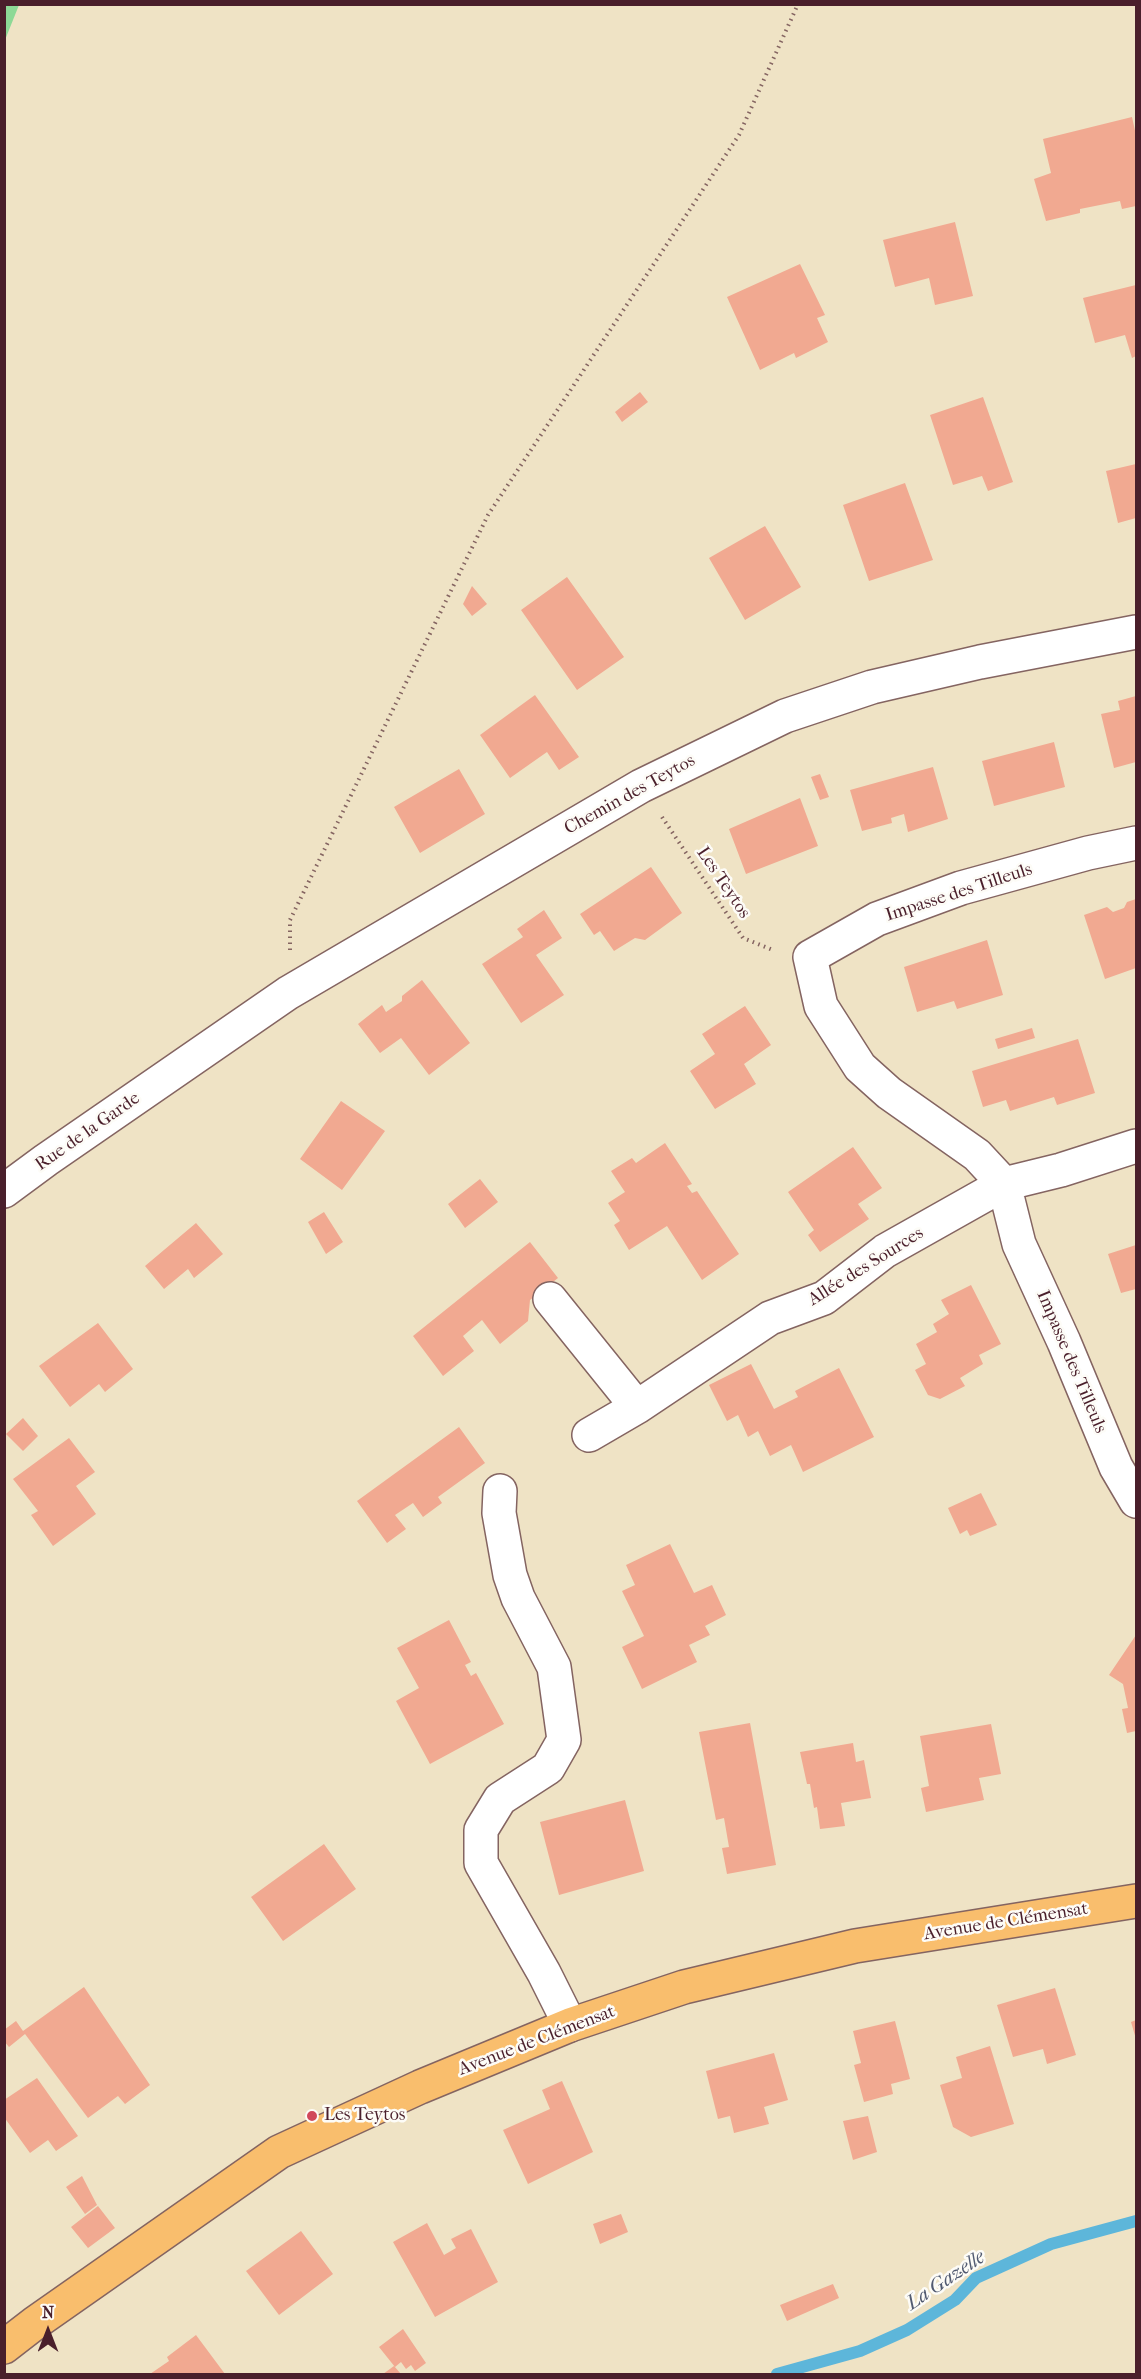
<!DOCTYPE html>
<meta charset="utf-8">
<style>
body{margin:0}
#map{position:relative;width:1141px;height:2379px;overflow:hidden;background:#efe3c5;font-family:"IM FELL French Canon",serif}
canvas{display:block}
.frame{position:absolute;inset:0;border:6px solid #4a1f2b;pointer-events:none}
.north{position:absolute;left:18px;top:2301px;width:60px;height:60px;-webkit-text-stroke:4px #fdfcf7;paint-order:stroke;rotate:0deg;font-size:16px;font-weight:700;line-height:24px;text-align:center;color:#4a1f2b}
.north::after{content:'';display:block;margin:auto;width:21px;height:27px;background:#4a1f2b;clip-path:polygon(50% 0,100% 100%,50% 72%,0 100%)}
</style>
<div id="map">
<canvas width="1141" height="2379"></canvas>
<div class="frame"></div>
<div class="north">N</div>
</div>
<script>
const ctx = document.querySelector('canvas').getContext('2d');
ctx.lineJoin = 'round';
function paint(path, color) { ctx.fillStyle = color; ctx.fill(path, 'evenodd'); }
const shape = rows => new Path2D(rows.map(r => 'M' + r).join(''));
function trace(path, color, width, dash) { ctx.strokeStyle = color; ctx.lineWidth = width; ctx.lineCap = dash ? 'butt' : 'round'; ctx.setLineDash(dash || []); ctx.stroke(path); }
function write(font, color, halo, rows, align = 'center') {
  ctx.font = font + ' "IM FELL French Canon",serif'; ctx.lineWidth = 5; ctx.setLineDash([]); ctx.textBaseline = 'middle'; ctx.strokeStyle = halo; ctx.fillStyle = color; for (const [text, x, y, turn = 0] of rows) {
    ctx.save(); ctx.translate(x, y); ctx.rotate((+turn || 0) * Math.PI / 180); ctx.textAlign = isNaN(turn) ? turn : align; if (halo) ctx.strokeText(text, 0, 0); ctx.fillText(text, 0, 0); ctx.restore();
  }
}
const green = shape([
 [5,4,19,5,5,40,4,5]
]);
const stream = shape([
 [777,2374,860,2351,907,2330,955,2300,976,2278,1051,2244,1136,2221]
]);
const building = shape([
 [1132,117,1136,135,1136,206,1122,209,1120,201,1080,209,1080,213,1046,221,1034,179,1051,173,1043,139],
 [955,222,973,296,935,305,929,278,895,287,883,240],
 [800,264,825,315,817,318,828,342,796,358,794,353,760,370,727,297],
 [1136,285,1136,356,1132,358,1125,335,1095,343,1083,298],
 [640,392,648,402,622,422,615,412],
 [983,397,1013,482,988,491,982,476,953,485,930,415],
 [1136,464,1136,518,1118,523,1106,471],
 [905,483,933,560,869,581,843,505],
 [765,526,801,587,745,620,709,558],
 [567,577,624,657,577,690,521,610],
 [472,586,487,604,472,616,463,604],
 [535,695,579,757,559,770,547,752,510,778,480,735],
 [1136,696,1136,762,1114,768,1101,714,1120,710,1118,701],
 [1054,742,1065,787,994,806,982,761],
 [933,767,948,819,908,832,904,814,891,818,892,823,862,831,850,790],
 [459,769,485,814,420,853,394,807],
 [820,774,829,797,820,800,811,777],
 [800,798,818,846,746,874,729,829],
 [651,867,682,913,645,940,635,938,614,951,600,931,594,935,580,914],
 [1136,899,1136,968,1105,979,1084,915,1107,907,1113,912,1124,908,1127,902],
 [544,910,562,938,536,955,564,995,521,1023,482,964,523,937,517,929],
 [987,940,1003,995,957,1009,954,1001,917,1012,904,967],
 [422,980,470,1043,429,1075,401,1038,380,1053,358,1024,382,1005,386,1012,402,1001,402,996],
 [745,1006,771,1045,744,1064,756,1084,715,1109,690,1071,715,1054,702,1034],
 [1032,1028,1035,1038,998,1049,995,1039],
 [1078,1039,1095,1093,1057,1105,1054,1097,1010,1111,1006,1100,983,1107,972,1071],
 [341,1101,385,1131,342,1190,300,1159],
 [665,1143,692,1184,687,1186,692,1193,697,1191,739,1254,702,1280,667,1226,629,1250,614,1225,620,1221,608,1203,625,1192,611,1171,632,1158,636,1163],
 [853,1147,882,1188,858,1204,869,1219,820,1252,808,1235,814,1230,788,1192],
 [480,1179,498,1202,465,1228,448,1204],
 [324,1212,343,1242,326,1254,308,1222],
 [196,1223,223,1254,194,1278,188,1269,164,1289,145,1266],
 [530,1242,558,1278,530,1300,528,1321,500,1344,482,1320,463,1336,474,1351,443,1376,413,1336],
 [1136,1245,1136,1289,1121,1293,1108,1254],
 [971,1285,1001,1344,979,1355,983,1364,960,1378,965,1386,940,1399,928,1395,915,1370,926,1364,916,1344,937,1332,933,1324,949,1314,941,1300],
 [98,1323,133,1369,105,1392,99,1384,70,1407,39,1366],
 [751,1364,774,1409,798,1397,795,1391,839,1368,874,1437,803,1472,791,1445,770,1456,758,1431,748,1437,738,1415,727,1421,709,1385],
 [23,1418,38,1436,23,1451,6,1434],
 [459,1427,485,1463,438,1497,442,1503,423,1517,413,1503,395,1515,406,1529,387,1543,357,1501],
 [69,1438,95,1472,76,1486,96,1514,53,1546,31,1515,38,1511,13,1479],
 [981,1493,997,1525,970,1536,967,1530,960,1534,948,1508],
 [670,1544,694,1593,712,1585,726,1615,705,1626,710,1635,689,1645,697,1662,642,1689,622,1647,644,1636,622,1591,635,1585,626,1565],
 [449,1620,471,1662,465,1665,471,1676,476,1673,504,1724,430,1764,396,1701,419,1688,397,1648],
 [1136,1635,1136,1731,1127,1733,1122,1709,1128,1708,1123,1684,1109,1675],
 [750,1723,776,1865,727,1874,722,1848,729,1847,724,1818,716,1820,699,1732],
 [991,1724,1001,1774,979,1778,984,1800,926,1812,921,1788,929,1786,920,1736],
 [853,1743,856,1762,864,1760,871,1798,841,1803,845,1826,820,1829,817,1807,814,1808,810,1784,807,1784,800,1752],
 [625,1800,644,1871,559,1895,540,1822],
 [324,1844,356,1889,283,1941,251,1897],
 [84,1987,150,2085,125,2104,118,2096,88,2118,25,2034,9,2047,4,2041,4,2030,16,2021,23,2031],
 [1055,1988,1076,2055,1047,2064,1043,2049,1013,2057,997,2005],
 [1136,2020,1136,2039,1131,2022],
 [895,2021,910,2079,891,2084,893,2094,864,2102,854,2065,861,2063,853,2031],
 [990,2046,1014,2124,971,2137,953,2127,940,2085,962,2078,956,2057],
 [774,2053,788,2100,764,2107,769,2124,734,2133,730,2116,718,2119,706,2071],
 [37,2078,78,2136,56,2151,48,2140,30,2153,4,2117,4,2100],
 [562,2081,593,2152,528,2184,503,2130,550,2109,542,2090],
 [868,2116,877,2152,853,2160,843,2121],
 [82,2176,97,2205,85,2214,66,2187],
 [98,2206,115,2228,88,2248,71,2227],
 [621,2214,628,2232,600,2244,593,2224],
 [427,2223,444,2255,456,2248,451,2239,471,2229,498,2282,435,2317,393,2242],
 [301,2231,333,2274,279,2315,246,2271],
 [833,2284,839,2298,787,2321,780,2305],
 [403,2329,426,2363,415,2371,411,2365,406,2369,401,2362,395,2367,379,2347],
 [196,2335,225,2374,150,2374,169,2361,167,2357],
 [394,2366,401,2374,383,2374]
]);
const path = shape([
 [662,817,743,938,773,950],
 [290,950,290,920,488,515,739,135,798,4]
]);
const minor = shape([
 [1136,843,1088,853,961,888,877,919,810,957,821,1006,860,1067,889,1093,977,1155,1004,1184,1019,1244,1064,1342,1116,1467,1136,1501],
 [4,1191,46,1160,288,993,641,786,785,716,872,687,980,662,1136,632],
 [550,1299,637,1407],
 [589,1435,637,1407,770,1318,824,1298,885,1251,1004,1184,1061,1170,1136,1146],
 [500,1491,499,1513,510,1575,518,1598,554,1667,564,1740,548,1768,500,1799,481,1830,481,1863,544,1973,570,2025]
]);
const major = shape([
 [4,2347,35,2323,279,2152,420,2087,570,2025,684,1987,855,1946,1136,1901]
]);
const markers = [
 [312,2116,6,"#d1495b"]
];
const streetNames = [
 ["Chemin des Teytos",630,795,-29],
 ["Les Teytos",723,883,56],
 ["Impasse des Tilleuls",959,893,-18],
 ["Rue de la Garde",88,1132,-35],
 ["Allée des Sources",866,1267,-32],
 ["Impasse des Tilleuls",1071,1362,67],
 ["Avenue de Clémensat",1006,1922,-9],
 ["Avenue de Clémensat",537,2041,-21]
];
const poiNames = [
 ["Les Teytos",324,2116]
];
const waterNames = [
 ["La Gazelle",946,2281,-34]
];
paint(green, '#8dd996');
trace(stream, '#5db6da', 12);
paint(building, '#f1a991');
trace(minor, '#846461', 36);
trace(major, '#846461', 36);
trace(path, '#846461', 4, [1.5, 4.5]);
trace(minor, '#fff', 33);
trace(major, '#f9be6d', 33);
for (const [x, y, r, color] of markers) { const dot = new Path2D(); dot.arc(x, y, r, 0, 2 * Math.PI); ctx.fillStyle = color; ctx.fill(dot); trace(dot, '#fdfcf7', 2); }
write('18px', '#4a1f2b', '#fdfcf7', streetNames);
write('18px', '#4a1f2b', '#fdfcf7', poiNames, 'left');
write('italic 20px', '#525b71', '#fdfcf7', waterNames);
</script>
